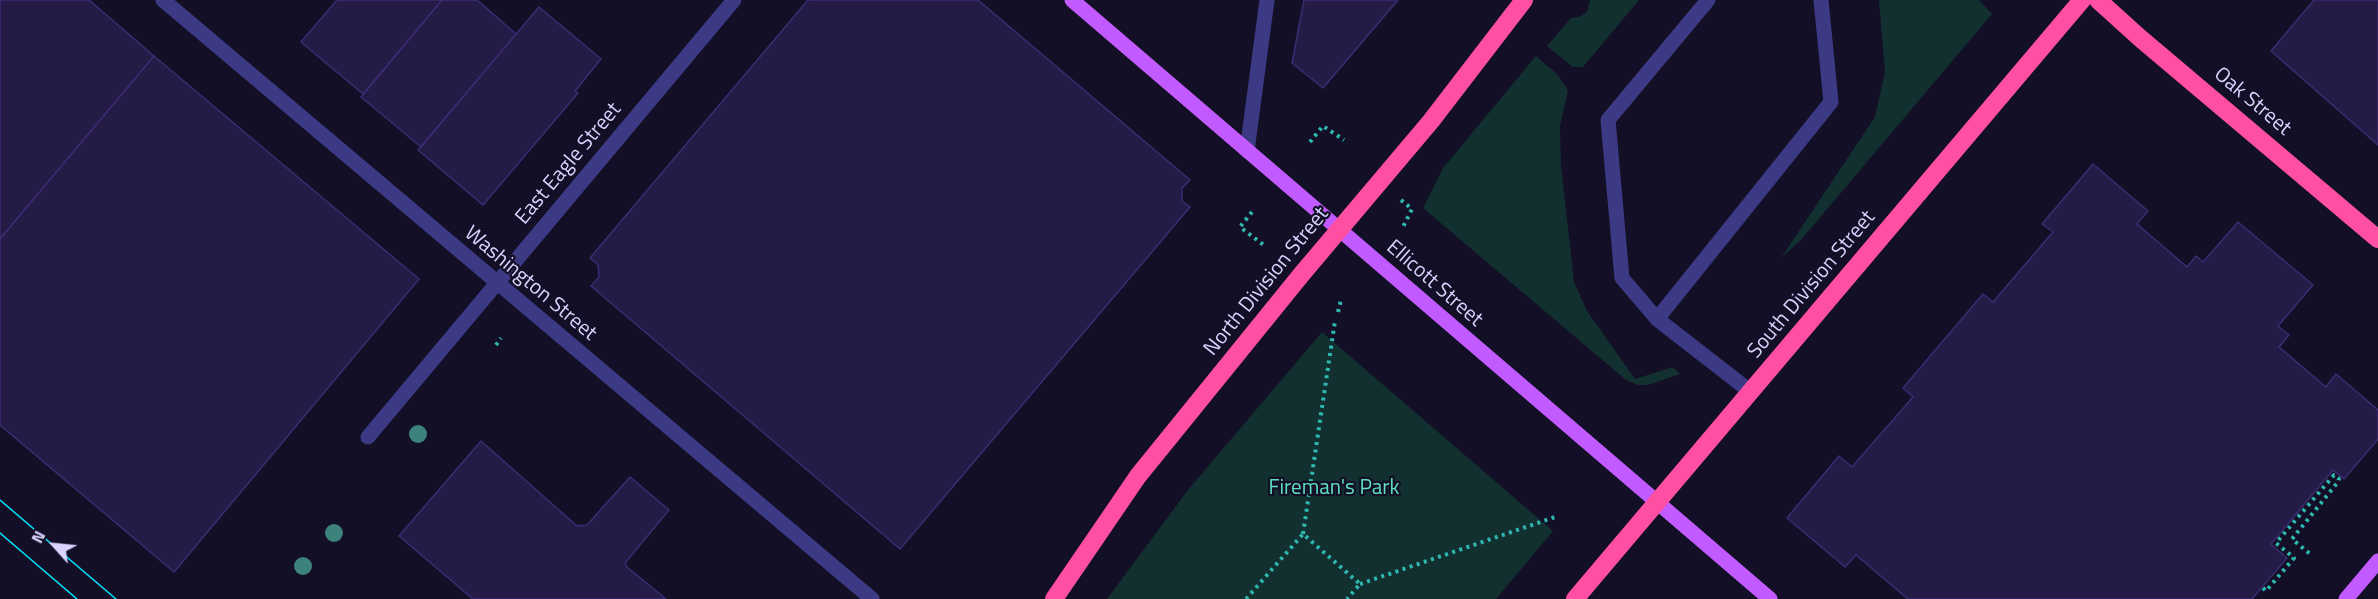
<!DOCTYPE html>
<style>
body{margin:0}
#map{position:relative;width:2378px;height:599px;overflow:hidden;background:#130f26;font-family:"Titillium Web",sans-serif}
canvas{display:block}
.north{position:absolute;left:24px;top:515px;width:60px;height:60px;-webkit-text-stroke:4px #130f26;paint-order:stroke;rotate:297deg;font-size:16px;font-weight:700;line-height:24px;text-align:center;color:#d9d4ff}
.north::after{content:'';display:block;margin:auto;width:21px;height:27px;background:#d9d4ff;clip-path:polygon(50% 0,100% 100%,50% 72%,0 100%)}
</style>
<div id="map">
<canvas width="2378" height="599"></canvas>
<div class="north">N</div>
</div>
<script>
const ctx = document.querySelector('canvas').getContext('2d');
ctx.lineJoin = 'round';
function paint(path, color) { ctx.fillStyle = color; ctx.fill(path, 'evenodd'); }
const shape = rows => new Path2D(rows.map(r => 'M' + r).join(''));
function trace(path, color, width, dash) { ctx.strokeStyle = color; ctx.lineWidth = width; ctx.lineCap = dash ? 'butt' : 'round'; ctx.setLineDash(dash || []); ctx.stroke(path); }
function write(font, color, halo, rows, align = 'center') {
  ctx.font = font + ' "Titillium Web",sans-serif'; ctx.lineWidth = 4.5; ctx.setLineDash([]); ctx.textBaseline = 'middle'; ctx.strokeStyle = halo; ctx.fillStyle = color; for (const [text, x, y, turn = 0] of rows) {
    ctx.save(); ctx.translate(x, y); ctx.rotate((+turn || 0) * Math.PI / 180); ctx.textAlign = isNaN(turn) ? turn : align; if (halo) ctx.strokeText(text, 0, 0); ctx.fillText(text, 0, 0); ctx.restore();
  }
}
const green = shape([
 [1590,0,1639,0,1583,67,1573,67,1547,46,1571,18,1579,17,1587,12],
 [1879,0,1979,0,1992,14,1801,240,1781,258,1875,117,1885,72],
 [1536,56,1557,74,1568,90,1560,126,1561,166,1574,282,1587,311,1635,379,1673,367,1680,374,1648,385,1638,385,1626,380,1423,208,1443,168],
 [1322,332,1553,531,1496,599,1107,599,1188,490]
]);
const building = shape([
 [0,0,89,0,154,56,0,239,0,0],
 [337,0,442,0,363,94,301,42,337,0],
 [442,0,477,0,516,34,421,147,361,97,442,0],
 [808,0,978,0,1190,180,1182,188,1182,201,1190,207,900,549,591,286,599,277,598,265,590,258,808,0],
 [1304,0,1398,0,1323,88,1292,63,1304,0],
 [2314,0,2378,0,2378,145,2271,51,2314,0],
 [539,7,601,59,575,91,578,93,483,205,418,150,539,7],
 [154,56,419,279,174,572,0,425,0,239,154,56],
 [2093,164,2148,211,2137,224,2187,267,2196,256,2203,262,2238,222,2313,285,2278,326,2289,335,2279,347,2326,387,2336,374,2378,410,2378,439,2344,479,2333,470,2271,544,2287,558,2252,599,1908,599,1856,555,1845,567,1787,518,1839,456,1852,467,1913,397,1903,388,1983,294,1993,302,2053,232,2042,224,2093,164],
 [481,441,577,526,587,525,630,477,669,510,625,563,627,567,666,599,473,599,399,536,481,441]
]);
const path = shape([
 [1310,142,1323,126,1344,140],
 [1401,200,1412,209,1403,227],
 [1252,212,1240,227,1265,246],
 [1338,312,1341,300],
 [496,345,501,338],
 [1303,534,1335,321],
 [1360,584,1558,516],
 [2263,588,2266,591,2294,558,2276,543,2334,475,2339,479,2338,482,2292,539,2310,554],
 [1246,599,1303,534,1360,584,1347,599]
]);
const minor = shape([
 [163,0,872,599],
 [1708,0,1608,120,1622,278,1657,319,1751,392],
 [1247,151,1267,0],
 [1657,319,1831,102,1821,0],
 [368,437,734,0]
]);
const major = shape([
 [1072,0,1770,599],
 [2346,599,2378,561]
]);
const highway = shape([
 [2098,0,2140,38,2378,239],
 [1054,599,1138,476,1301,275,1431,121,1524,0],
 [1575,599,2082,0]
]);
const tram = shape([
 [0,500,116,599],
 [0,533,77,599]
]);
const trees = [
 [418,434],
 [334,533],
 [303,566]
];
const streetNames = [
 ["Oak Street",2252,102,40],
 ["East Eagle Street",569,164,-50],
 ["North Division Street",1267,282,-51],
 ["Washington Street",530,284,40],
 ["Ellicott Street",1434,284,41],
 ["South Division Street",1812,285,-50]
];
const parkNames = [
 ["Fireman's Park",1334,489]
];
paint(green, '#12302f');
paint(building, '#241b47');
trace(building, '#3b2d73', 1.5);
trace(path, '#2fb8b0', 4, [3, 4.5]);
trace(minor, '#3d3a85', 15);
trace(major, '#c25bff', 15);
trace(highway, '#ff4fa3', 18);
trace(tram, '#00e5ff', 1.5);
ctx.fillStyle = '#3d827b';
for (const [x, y] of trees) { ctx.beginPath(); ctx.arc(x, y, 9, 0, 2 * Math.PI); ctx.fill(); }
write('21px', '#d9d4ff', '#130f26', streetNames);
write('21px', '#5fe0c0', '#130f26', parkNames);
</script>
